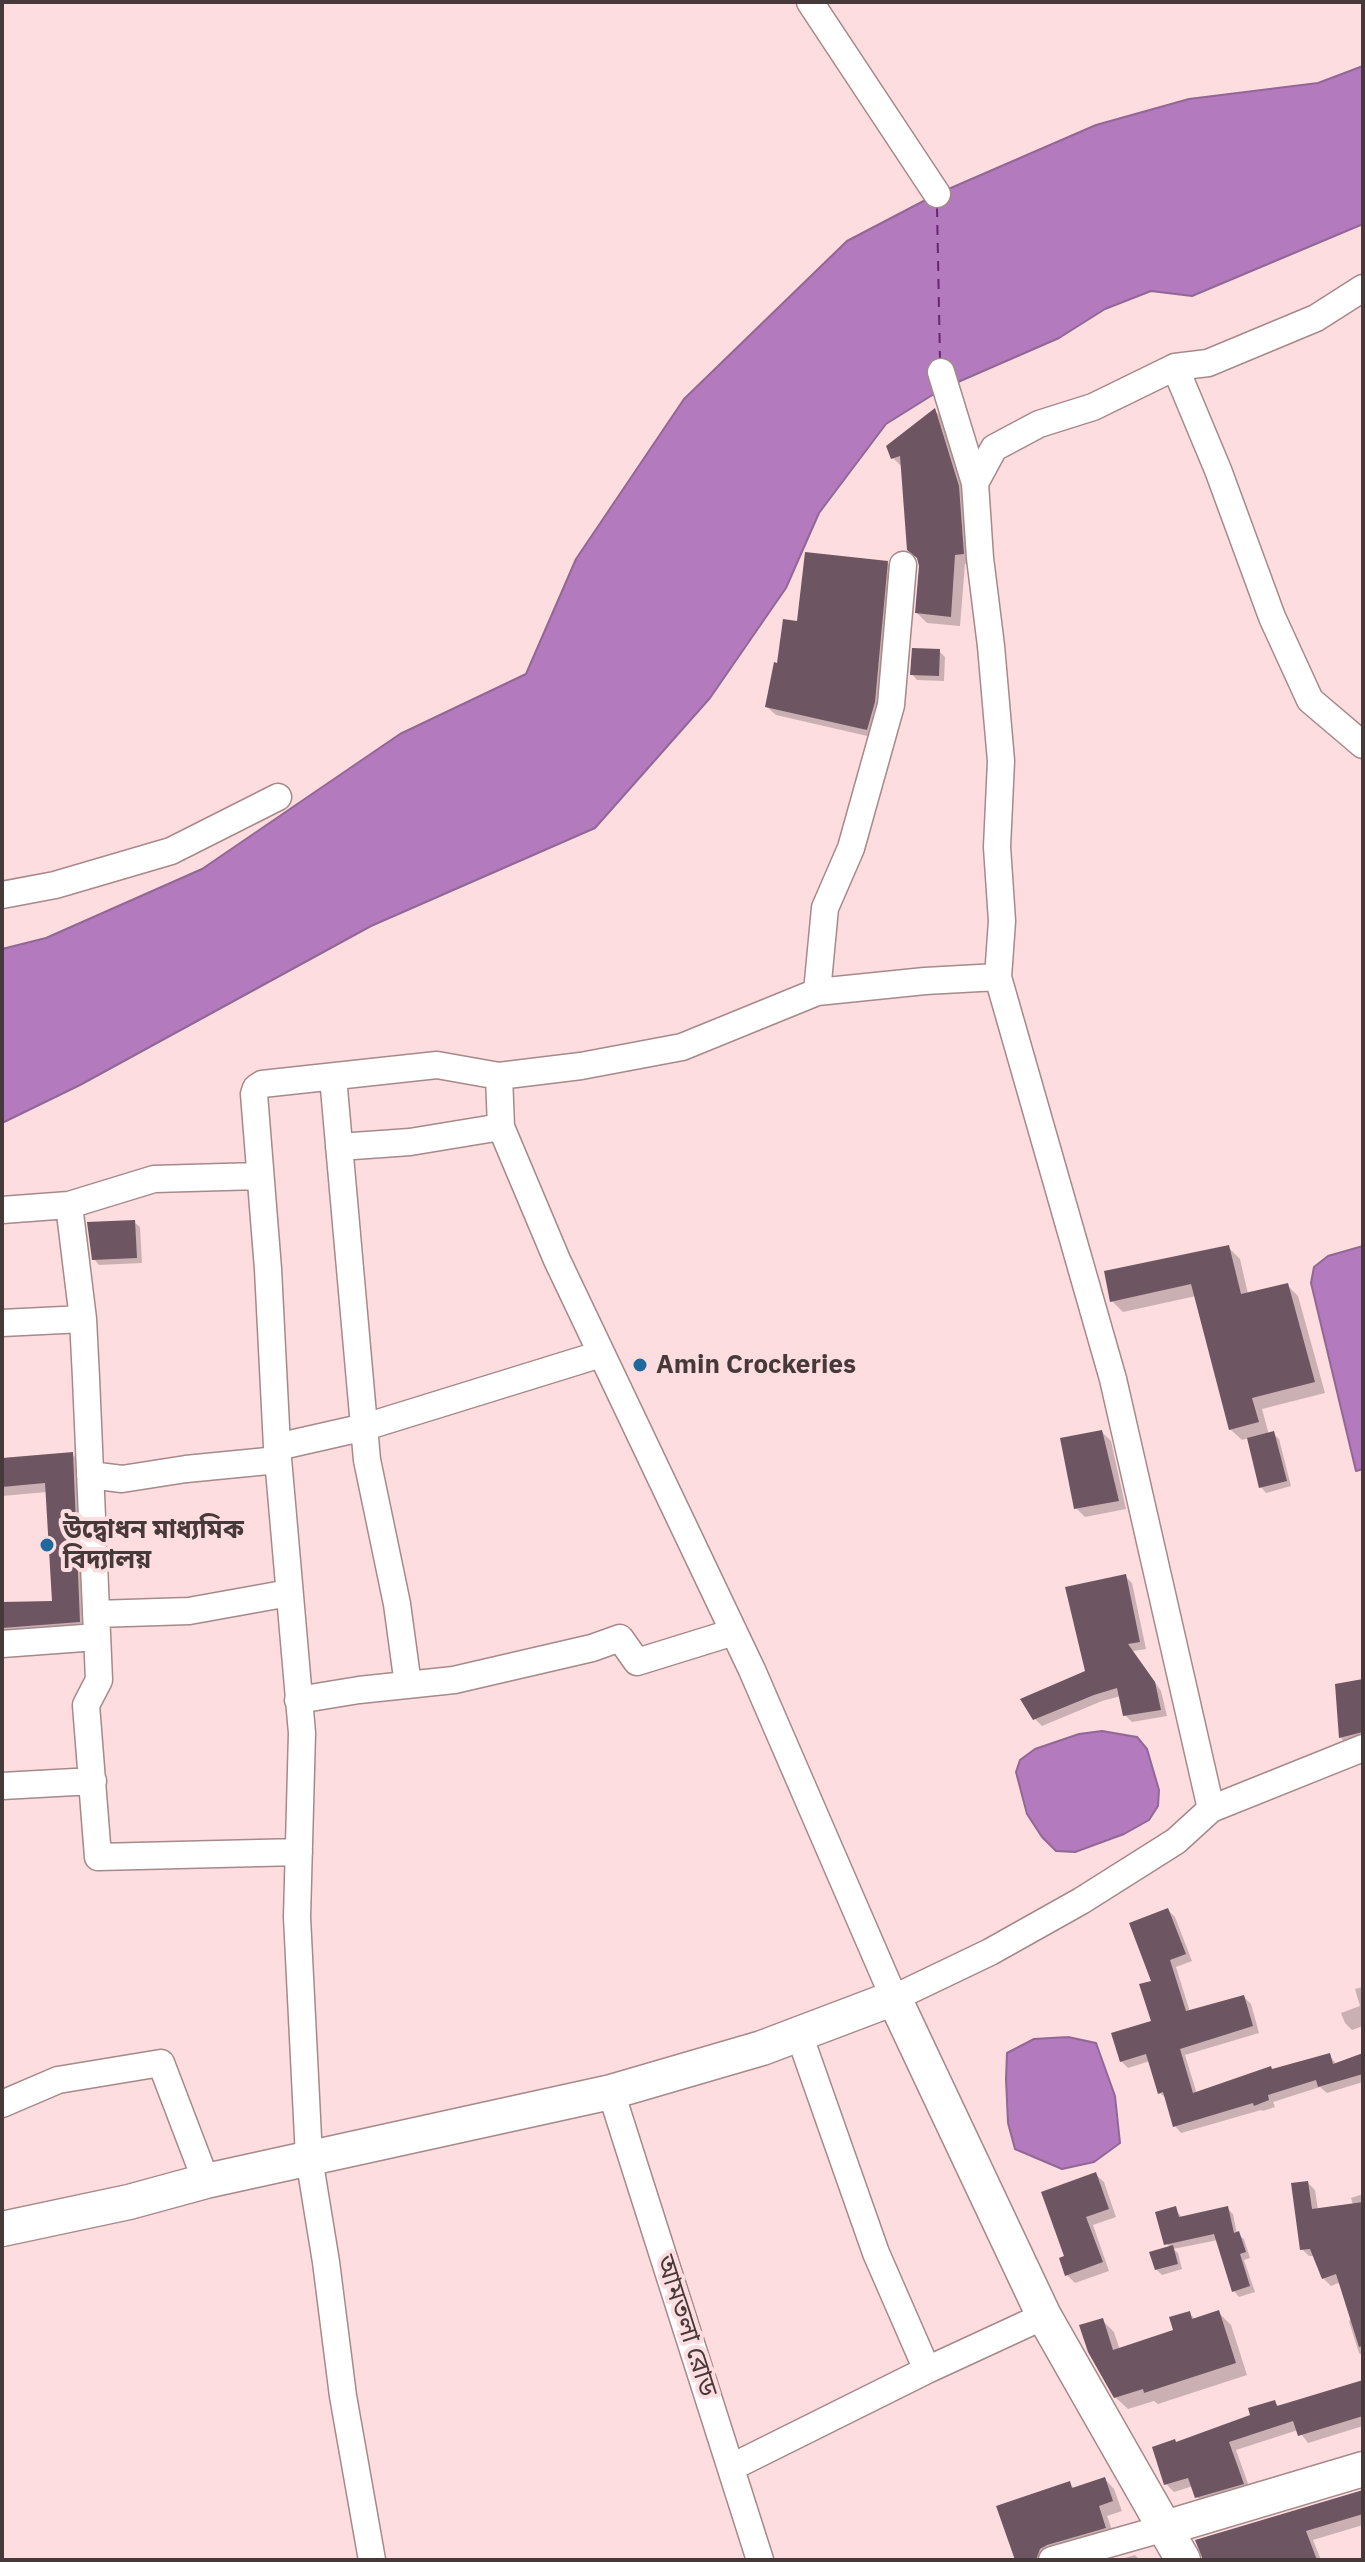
<!DOCTYPE html>
<meta charset="utf-8">
<style>
body{margin:0}
#map{position:relative;width:1365px;height:2562px;overflow:hidden;background:#fddddf;font-family:"IBM Plex Sans",sans-serif}
canvas{display:block}
.frame{position:absolute;inset:0;border:4px solid #46393a;pointer-events:none}
</style>
<div id="map">
<canvas width="1365" height="2562"></canvas>
<div class="frame"></div>
</div>
<script>
const ctx = document.querySelector('canvas').getContext('2d');
ctx.lineJoin = 'round';
function paint(path, color) { ctx.fillStyle = color; ctx.fill(path, 'evenodd'); }
const shape = rows => new Path2D(rows.map(r => 'M' + r).join(''));
function trace(path, color, width, dash) { ctx.strokeStyle = color; ctx.lineWidth = width; ctx.lineCap = dash ? 'butt' : 'round'; ctx.setLineDash(dash || []); ctx.stroke(path); }
function write(font, color, halo, rows, align = 'center') {
  ctx.font = font + ' "IBM Plex Sans","Noto Sans Bengali",sans-serif'; ctx.lineWidth = 8; ctx.setLineDash([]); ctx.textBaseline = 'middle'; ctx.strokeStyle = halo; ctx.fillStyle = color; for (const [text, x, y, turn = 0] of rows) {
    ctx.save(); ctx.translate(x, y); ctx.rotate((+turn || 0) * Math.PI / 180); ctx.textAlign = isNaN(turn) ? turn : align; if (halo) ctx.strokeText(text, 0, 0); ctx.fillText(text, 0, 0); ctx.restore();
  }
}
const water = shape([
 [1363,66,1363,224,1192,296,1151,291,1105,309,1059,338,942,389,886,424,819,513,786,588,710,698,595,828,371,926,80,1085,2,1123,2,949,46,938,202,869,400,734,526,674,576,559,684,399,847,241,937,194,1096,125,1189,99,1318,83,1363,66],
 [1363,1246,1363,1469,1356,1471,1311,1283,1314,1267,1328,1256,1363,1246],
 [1102,1731,1137,1737,1147,1749,1159,1790,1158,1806,1149,1820,1124,1834,1075,1852,1056,1851,1042,1837,1027,1814,1016,1772,1020,1760,1035,1749,1079,1734,1102,1731],
 [1068,2037,1096,2043,1115,2096,1120,2143,1094,2162,1062,2169,1015,2149,1008,2123,1006,2079,1007,2053,1034,2039,1068,2037]
]);
const shadow = shape([
 [935,411,945,420,968,497,973,563,965,564,960,626,927,623,917,613,921,565,903,468,893,458],
 [887,563,896,572,876,738,776,715,767,707,779,665,799,624],
 [939,651,945,657,944,681,917,680,912,674],
 [134,1222,140,1227,142,1263,99,1265,94,1259],
 [1228,1247,1240,1259,1248,1294,1287,1285,1298,1296,1325,1393,1262,1409,1269,1435,1274,1434,1279,1439,1291,1486,1266,1493,1261,1487,1249,1438,1242,1440,1230,1429,1196,1296,1123,1312,1112,1301],
 [1102,1432,1111,1441,1126,1509,1085,1517,1076,1508],
 [72,1454,81,1463,88,1630,2,1638,2,1604,54,1603,47,1492,2,1496,2,1460],
 [1125,1576,1132,1583,1146,1649,1133,1651,1161,1691,1167,1716,1132,1722,1125,1715,1121,1696,1102,1701,1042,1726,1035,1719,1087,1672],
 [1363,1681,1363,1740,1348,1745,1341,1738,1337,1685],
 [1168,1910,1175,1917,1192,1961,1176,1967,1190,2012,1244,1997,1251,2004,1259,2033,1185,2055,1197,2094,1329,2055,1337,2065,1363,2055,1363,2082,1327,2093,1320,2087,1273,2102,1275,2107,1263,2111,1261,2110,1181,2133,1175,2126,1167,2099,1160,2093,1150,2061,1128,2068,1121,2061,1153,2022,1154,1982],
 [1363,1987,1363,2026,1352,2030,1345,2023,1341,2013,1360,2006,1355,1989],
 [1095,2174,1104,2182,1116,2217,1093,2225,1109,2271,1075,2283,1067,2275,1067,2257],
 [1308,2183,1315,2190,1318,2210,1353,2205,1351,2198,1363,2194,1363,2273,1331,2286,1323,2278,1315,2256,1309,2256,1302,2249],
 [1175,2208,1182,2218,1227,2208,1233,2214,1237,2234,1244,2239,1250,2258,1244,2260,1255,2292,1239,2297,1234,2291,1218,2240,1173,2249,1178,2253,1182,2269,1162,2275,1156,2269,1171,2248,1166,2243],
 [1363,2307,1363,2356,1359,2353,1349,2321],
 [1189,2313,1196,2320,1219,2313,1231,2325,1247,2375,1158,2404,1154,2401,1128,2409,1115,2397,1102,2320,1114,2332,1120,2350,1176,2332],
 [1363,2382,1363,2426,1308,2443,1298,2430,1236,2450,1251,2492,1205,2505,1197,2497,1193,2486,1174,2492,1166,2484,1177,2444,1252,2416,1274,2402,1280,2407],
 [1105,2479,1114,2489,1122,2511,1107,2516,1115,2538,1050,2560,1017,2560,1069,2483,1075,2489],
 [1363,2492,1363,2525,1313,2540,1321,2560,1203,2560],
 [1135,2555,1140,2560,1118,2560]
]);
const ferry = shape([
 [937,207,940,360]
]);
const building = shape([
 [935,408,959,486,964,554,955,555,951,617,915,613,919,566,917,558,907,550,900,456,891,459,886,446],
 [805,552,888,561,875,702,867,730,765,707,774,662,777,663,783,619,797,621],
 [912,648,940,649,939,676,910,675],
 [135,1220,137,1258,92,1260,87,1222],
 [1229,1245,1241,1294,1288,1283,1315,1382,1252,1398,1259,1422,1229,1430,1191,1284,1110,1302,1104,1271],
 [1102,1430,1119,1501,1074,1509,1060,1438],
 [1274,1431,1287,1481,1259,1488,1247,1438],
 [73,1452,80,1622,2,1628,2,1602,52,1601,45,1483,2,1487,2,1458],
 [1126,1574,1140,1642,1128,1644,1155,1682,1161,1710,1123,1716,1117,1688,1094,1695,1033,1720,1020,1699,1085,1671,1065,1587],
 [1363,1679,1363,1732,1339,1738,1335,1684],
 [1168,1908,1186,1954,1170,1960,1186,2011,1244,1995,1253,2026,1180,2049,1193,2093,1271,2066,1272,2069,1330,2053,1333,2064,1363,2053,1363,2074,1318,2087,1316,2080,1268,2095,1269,2100,1254,2106,1253,2103,1173,2127,1163,2092,1158,2094,1146,2054,1120,2062,1111,2033,1151,2021,1139,1984,1151,1981,1129,1923],
 [1096,2172,1109,2209,1086,2217,1103,2262,1065,2276,1059,2258,1064,2256,1041,2192],
 [1308,2181,1312,2209,1363,2202,1363,2346,1359,2347,1336,2274,1322,2279,1310,2249,1300,2250,1291,2183],
 [1176,2206,1179,2217,1228,2206,1234,2233,1239,2231,1246,2252,1240,2254,1250,2286,1232,2292,1214,2234,1164,2245,1155,2212],
 [1173,2245,1178,2264,1155,2270,1149,2252],
 [1219,2310,1236,2363,1144,2393,1143,2389,1114,2398,1088,2352,1079,2325,1103,2318,1113,2350,1173,2330,1169,2317,1190,2311,1192,2319],
 [1363,2380,1363,2416,1298,2436,1293,2421,1229,2442,1244,2484,1195,2498,1188,2478,1164,2485,1152,2447,1175,2439,1176,2442,1250,2415,1248,2408,1275,2400,1277,2406],
 [1105,2477,1113,2501,1099,2506,1106,2528,1047,2545,1040,2549,1036,2560,1015,2560,996,2506,1070,2481,1072,2488],
 [1363,2490,1363,2514,1306,2531,1317,2560,1203,2560,1195,2540]
]);
const minor = shape([
 [810,2,937,194],
 [1175,367,1218,470,1272,617,1310,700,1363,745],
 [941,372,975,483],
 [2,895,55,885,171,851,278,797],
 [817,992,825,908,851,848,891,705,903,565],
 [499,1076,501,1127,557,1260,752,1670,894,1998,990,1952,1081,1901,1176,1841,1211,1809,1363,1748],
 [333,1077,367,1460,397,1604,408,1685],
 [339,1147,410,1142,501,1127],
 [69,1205,83,1319,86,1378,99,1680,86,1705,98,1857,299,1852],
 [2,1210,69,1205,154,1179,259,1176],
 [2,1323,83,1319],
 [277,1447,365,1427,601,1354],
 [90,1475,122,1479,186,1469,278,1460],
 [96,1614,189,1611,289,1593],
 [2,1644,97,1637],
 [298,1700,359,1690,454,1680,592,1648,620,1638,637,1662,734,1632],
 [2,1786,93,1781],
 [1211,1809,1113,1379,998,977,1002,921,997,847,1001,761,991,646,980,558,975,483,994,448,1039,424,1093,407,1175,367,1208,363,1316,318,1363,288],
 [799,2034,876,2253,927,2370],
 [611,2092,760,2560],
 [2,2104,58,2080,161,2063,206,2181],
 [732,2467,927,2370,1044,2316],
 [372,2560,343,2396,326,2262,309,2158,297,1917,302,1733,277,1447,268,1269,254,1094,256,1088,262,1084,437,1065,499,1076,581,1066,682,1047,817,992,925,981,998,977],
 [1052,2560,1165,2528]
]);
const major = shape([
 [2,2229,129,2202,206,2181,611,2092,762,2048,894,1998,1044,2316,1183,2560],
 [1165,2528,1363,2469]
]);
const markers = [
 [640,1365,8,"#20699c"],
 [47,1545,8,"#20699c"]
];
const poiNames = [
 ["Amin Crockeries",656,1365],
 ["উদ্বোধন মাধ্যমিক",63,1530],
 ["বিদ্যালয়",63,1560]
];
const streetNames = [
 ["আমতলা রোড",686,2326,72]
];
paint(water, '#b37bbd');
trace(water, '#926796', 2);
paint(shadow, '#0003');
trace(ferry, '#692575', 2, [10, 8]);
paint(building, '#6d5661');
trace(minor, '#a6898b', 29);
trace(major, '#a6898b', 37);
trace(minor, '#fff', 26);
trace(major, '#fff', 34);
for (const [x, y, r, color] of markers) { const dot = new Path2D(); dot.arc(x, y, r, 0, 2 * Math.PI); ctx.fillStyle = color; ctx.fill(dot); trace(dot, '#fddddf', 3); }
write('bold 26px', '#46393a', '#fddddf', poiNames, 'left');
write('26px', '#46393a', '#fddddf', streetNames);
</script>
